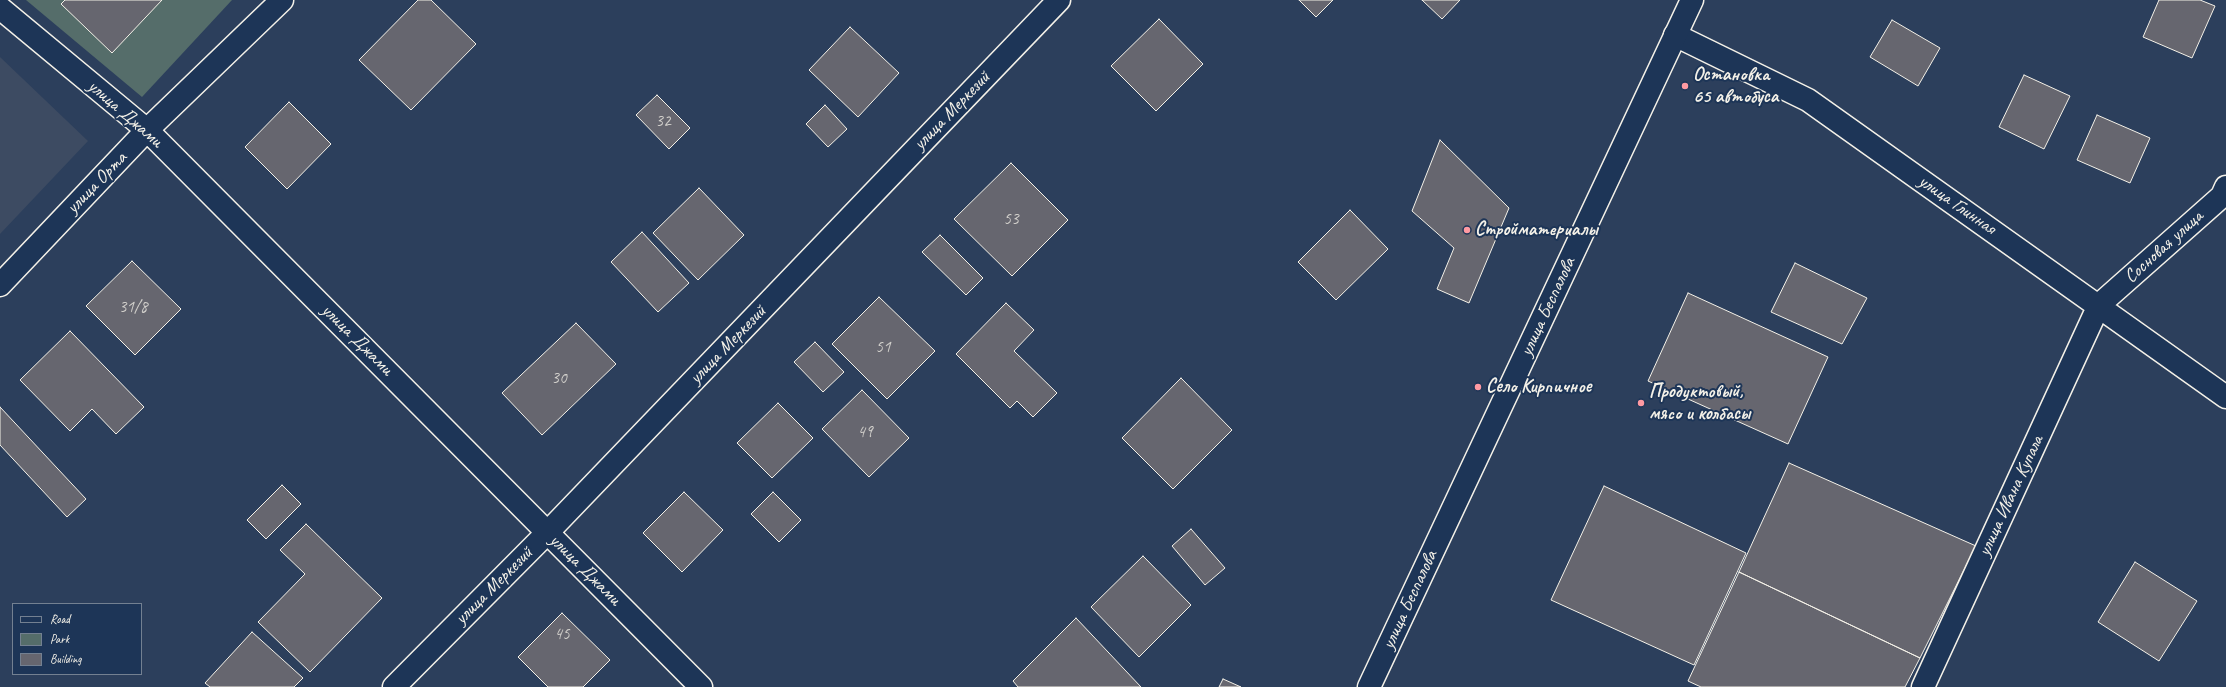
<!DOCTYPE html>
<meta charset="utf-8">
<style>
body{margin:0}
#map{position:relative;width:2226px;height:687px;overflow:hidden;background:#2c3f5c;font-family:Caveat,sans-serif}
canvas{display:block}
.legend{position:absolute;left:12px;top:603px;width:130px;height:72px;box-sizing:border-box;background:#1d3557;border:1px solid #738091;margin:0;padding:5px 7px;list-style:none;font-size:12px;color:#f4f1e8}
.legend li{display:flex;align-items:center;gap:8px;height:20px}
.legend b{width:20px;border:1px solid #738091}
</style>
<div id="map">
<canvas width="2226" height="687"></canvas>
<ul class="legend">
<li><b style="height:5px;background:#1d3557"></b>Road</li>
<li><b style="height:11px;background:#556d6a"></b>Park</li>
<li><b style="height:11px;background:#66666f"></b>Building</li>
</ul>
</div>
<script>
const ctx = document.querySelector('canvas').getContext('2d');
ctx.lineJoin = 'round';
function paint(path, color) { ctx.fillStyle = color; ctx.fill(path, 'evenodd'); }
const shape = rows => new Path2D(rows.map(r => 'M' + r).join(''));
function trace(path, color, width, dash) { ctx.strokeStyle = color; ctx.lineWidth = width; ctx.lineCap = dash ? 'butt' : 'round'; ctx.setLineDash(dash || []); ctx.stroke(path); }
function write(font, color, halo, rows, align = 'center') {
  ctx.font = font + ' Caveat,sans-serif'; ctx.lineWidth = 4; ctx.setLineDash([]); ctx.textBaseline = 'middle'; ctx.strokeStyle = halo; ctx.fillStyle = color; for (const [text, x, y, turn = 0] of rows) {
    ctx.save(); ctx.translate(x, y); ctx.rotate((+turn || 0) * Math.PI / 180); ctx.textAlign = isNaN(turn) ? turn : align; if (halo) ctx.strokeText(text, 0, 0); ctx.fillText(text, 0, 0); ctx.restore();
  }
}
const built = shape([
 [0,57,88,141,0,234]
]);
const green = shape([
 [26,0,232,0,142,97]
]);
const building = shape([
 [65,0,162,0,112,53,61,4,65,0],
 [418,0,431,0,476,44,411,110,359,60,418,0],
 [1299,0,1333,0,1316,17,1299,0],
 [1422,0,1460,0,1442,19,1422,0],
 [2159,0,2200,0,2215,6,2192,58,2143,37,2159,0],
 [1159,19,1203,64,1156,111,1111,66,1159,19],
 [1892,20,1940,48,1918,86,1870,57,1892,20],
 [850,27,899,73,858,117,809,70,850,27],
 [2024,75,2070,96,2044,149,1999,127,2024,75],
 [657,95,690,128,669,149,636,115,657,95],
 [289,102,331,144,287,189,245,147,289,102],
 [825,105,847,129,828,147,806,124,825,105],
 [2097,115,2150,138,2130,183,2077,160,2097,115],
 [1440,140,1509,208,1469,303,1437,289,1454,248,1412,211,1440,140],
 [1011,163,1068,220,1012,276,954,219,1011,163],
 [699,188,744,235,698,280,653,233,699,188],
 [1350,210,1388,249,1336,300,1298,262,1350,210],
 [642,232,689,283,658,312,611,262,642,232],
 [940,235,983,278,966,295,922,252,940,235],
 [132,261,181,309,135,355,86,306,132,261],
 [1795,263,1867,298,1842,344,1771,312,1795,263],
 [1688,293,1828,357,1788,444,1648,381,1688,293],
 [879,297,935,351,887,399,832,344,879,297],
 [1006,303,1034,330,1014,351,1057,393,1033,417,1017,401,1010,408,956,354,1006,303],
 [576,323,616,364,542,435,502,393,576,323],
 [70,331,144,407,116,434,92,409,70,431,20,380,70,331],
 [815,342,844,372,823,392,794,362,815,342],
 [1181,378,1232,430,1173,489,1122,438,1181,378],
 [862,390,909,438,869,477,822,429,862,390],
 [778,403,813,438,772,478,737,443,778,403],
 [0,407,86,499,67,517,0,445,0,407],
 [1789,463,1976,546,1920,658,1739,572,1789,463],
 [282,485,301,504,266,539,247,520,282,485],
 [1604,486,1746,553,1694,665,1551,600,1604,486],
 [684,492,723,530,682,572,643,533,684,492],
 [773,492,801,520,779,542,751,514,773,492],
 [306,524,382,598,310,672,258,622,305,574,280,550,306,524],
 [1191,529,1225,568,1205,585,1172,546,1191,529],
 [1143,556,1191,605,1139,657,1091,607,1143,556],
 [2135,562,2197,601,2159,661,2098,622,2135,562],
 [1739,572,1920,658,1905,687,1701,687,1688,681,1739,572],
 [562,613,610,660,583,687,548,687,518,657,562,613],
 [1076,618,1141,687,1018,687,1013,681,1076,618],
 [252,632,303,678,294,687,210,687,205,683,252,632],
 [1223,679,1241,687,1219,687,1223,679]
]);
const street = shape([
 [0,8,147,130,701,687],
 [1675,35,1808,100,2226,397],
 [0,285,147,130,282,0],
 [394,687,548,532,1059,0],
 [1923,687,2099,305,2222,196,2226,187]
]);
const secondary = shape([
 [1369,687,1692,0]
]);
const markers = [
 [1685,86,4,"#ff9aa2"],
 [1467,230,4,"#ff9aa2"],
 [1478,387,4,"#ff9aa2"],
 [1641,403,4,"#ff9aa2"]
];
const numberNames = [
 ["32",663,122],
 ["53",1011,220],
 ["31/8",133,308],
 ["51",883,348],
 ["30",559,379],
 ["49",865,433],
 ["45",562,635]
];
const poiNames = [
 ["Остановка",1693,75],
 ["65 автобуса",1693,97],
 ["Стройматериалы",1475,230],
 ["Село Кирпичное",1486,387],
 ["Продуктовый,",1649,392],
 ["мясо и колбасы",1649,414]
];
const streetNames = [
 ["улица Меркезий",952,111,-46],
 ["улица Джами",125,114,41],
 ["улица Орта",97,183,-46],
 ["улица Глинная",1957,205,35],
 ["Сосновая улица",2164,247,-42],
 ["улица Беспалова",1548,307,-65],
 ["улица Джами",357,340,45],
 ["улица Меркезий",728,345,-46],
 ["улица Ивана Купала",2011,496,-65],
 ["улица Джами",585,570,45],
 ["улица Меркезий",494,586,-45],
 ["улица Беспалова",1410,600,-65]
];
paint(built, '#3d4b62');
paint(green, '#556d6a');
paint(building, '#66666f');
trace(building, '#f4f1e8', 1);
trace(street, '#f4f1e8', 25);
trace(secondary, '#f4f1e8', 25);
trace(street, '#1d3557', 22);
trace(secondary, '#1d3557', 22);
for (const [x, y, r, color] of markers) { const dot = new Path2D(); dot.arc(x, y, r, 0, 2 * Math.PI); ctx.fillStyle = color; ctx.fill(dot); trace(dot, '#1d3557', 1.5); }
write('17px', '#d0ceca', null, numberNames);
write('bold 19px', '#f4f1e8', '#1d3557', poiNames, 'left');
write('19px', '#f4f1e8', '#1d3557', streetNames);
</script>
